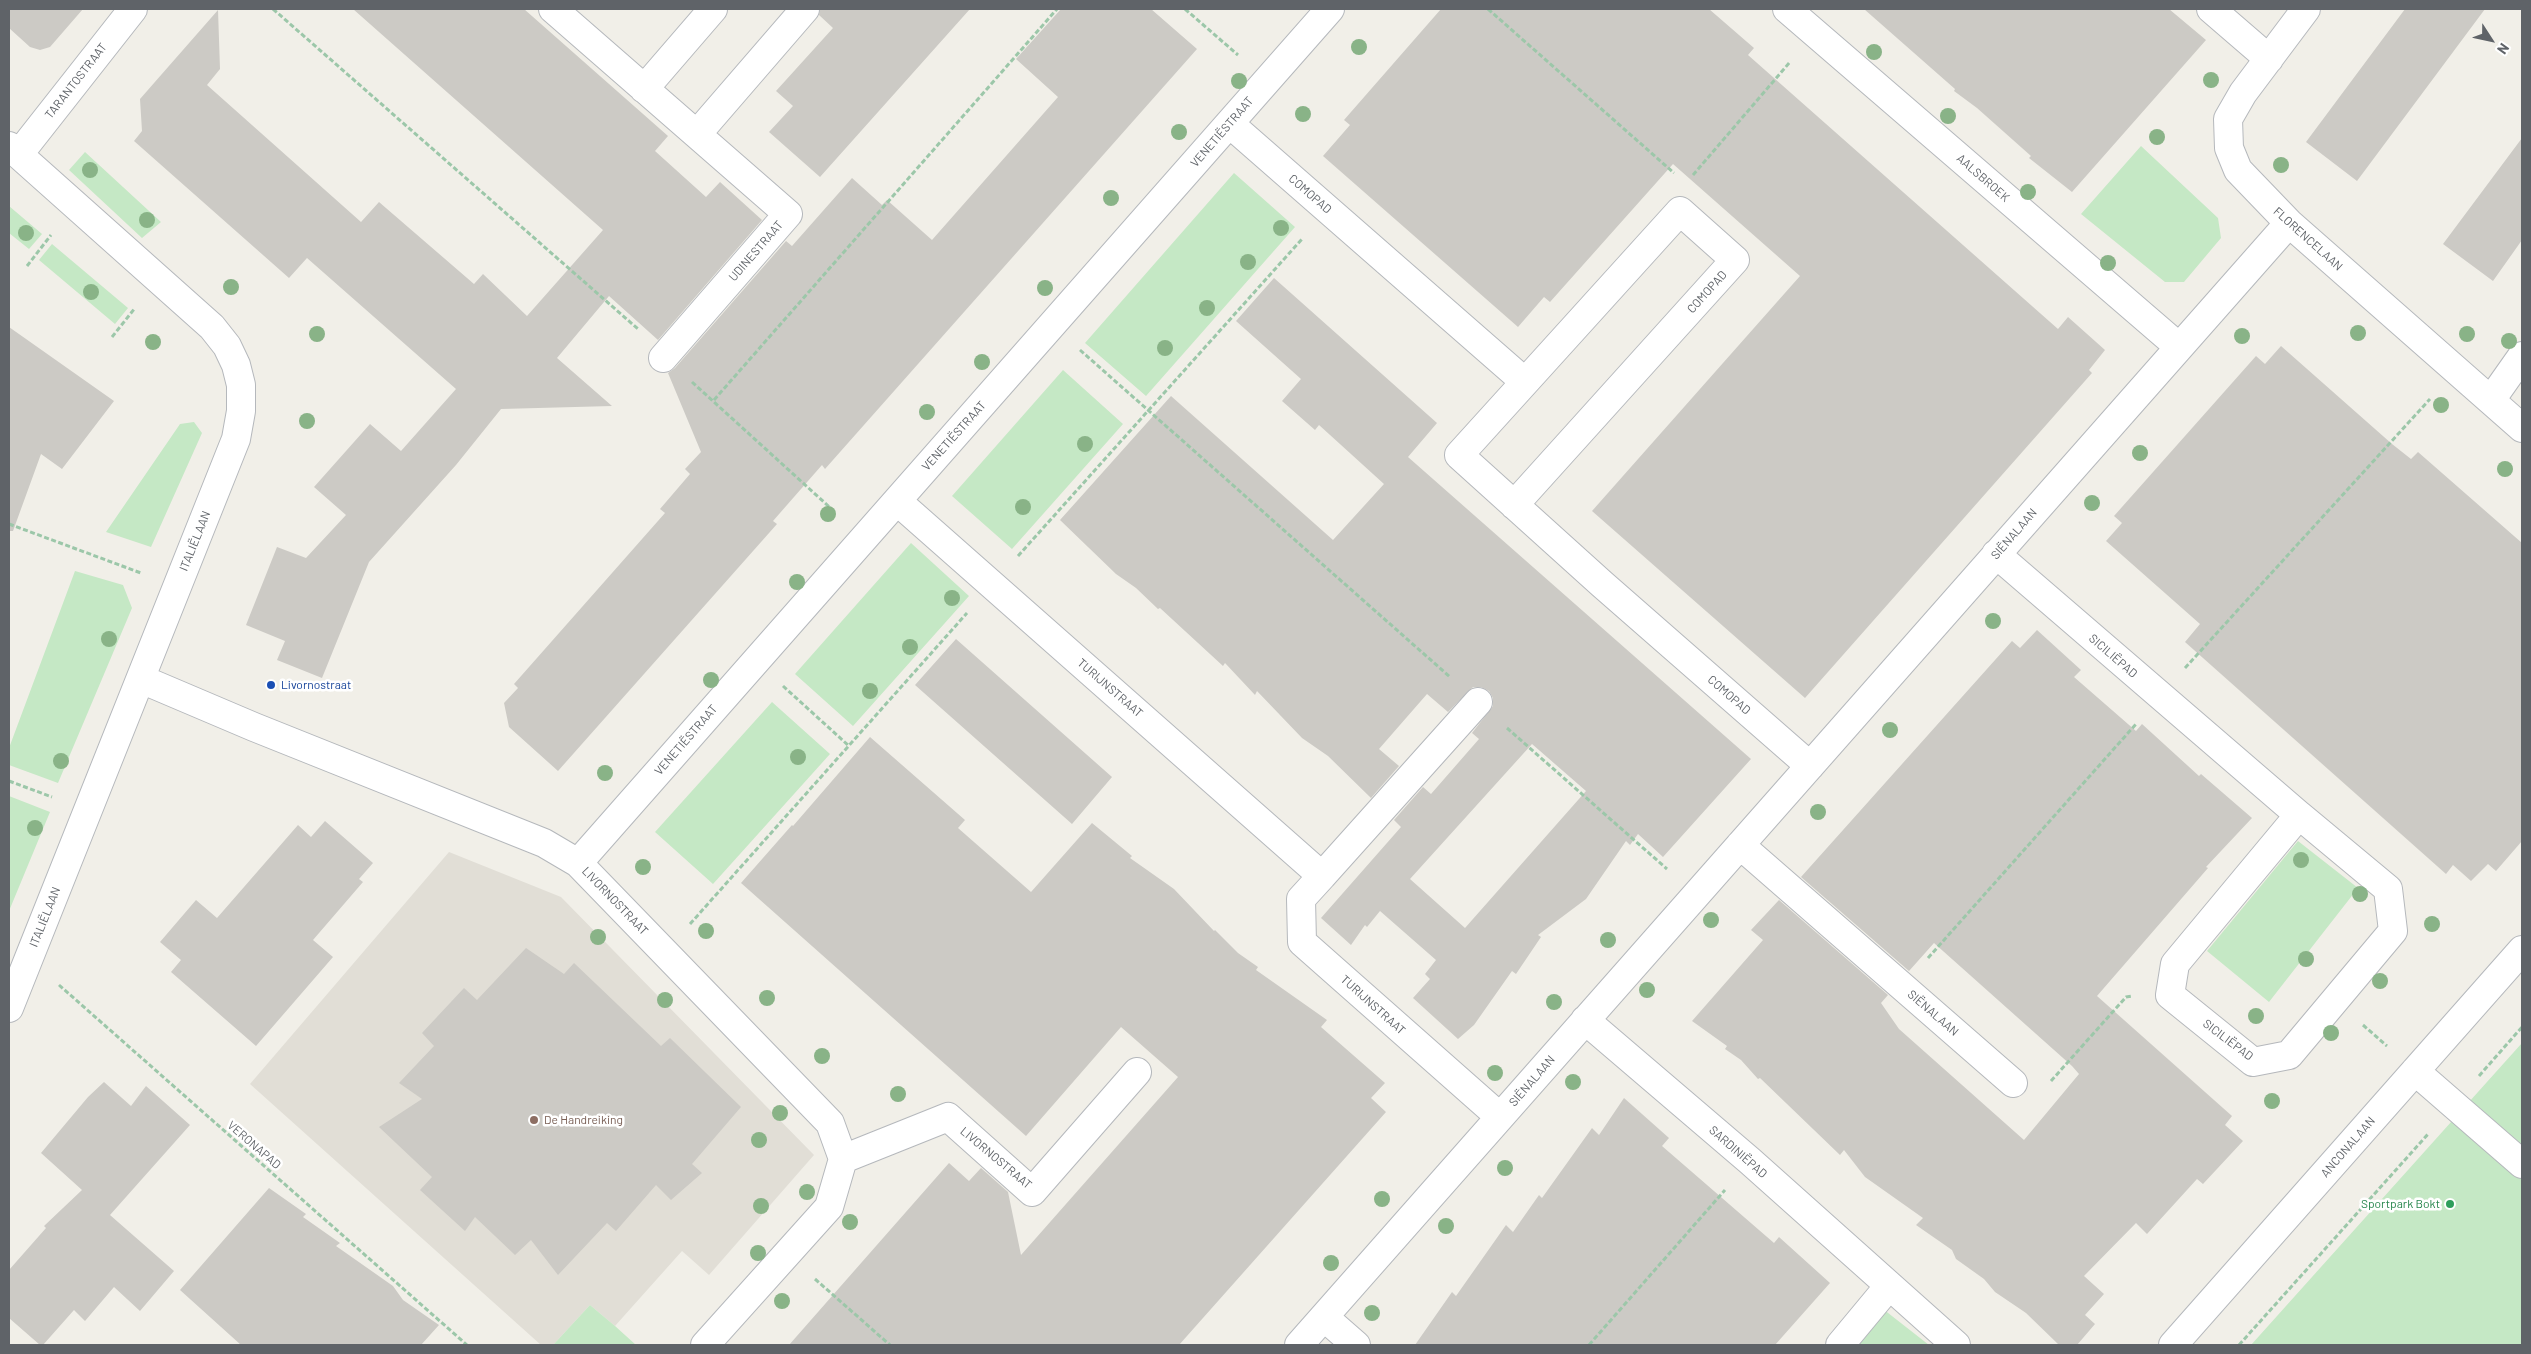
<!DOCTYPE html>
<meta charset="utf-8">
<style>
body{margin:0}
#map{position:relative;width:2531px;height:1354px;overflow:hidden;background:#f1efe8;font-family:Barlow,sans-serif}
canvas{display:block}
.frame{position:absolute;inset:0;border:10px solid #5f6368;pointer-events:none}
.north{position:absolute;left:2466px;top:15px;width:50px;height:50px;-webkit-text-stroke:4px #fff;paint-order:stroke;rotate:125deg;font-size:14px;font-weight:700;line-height:20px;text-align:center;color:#5f6368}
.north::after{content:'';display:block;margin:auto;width:18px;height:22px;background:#5f6368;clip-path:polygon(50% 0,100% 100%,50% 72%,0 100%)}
</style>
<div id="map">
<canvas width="2531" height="1354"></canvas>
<div class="frame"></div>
<div class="north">N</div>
</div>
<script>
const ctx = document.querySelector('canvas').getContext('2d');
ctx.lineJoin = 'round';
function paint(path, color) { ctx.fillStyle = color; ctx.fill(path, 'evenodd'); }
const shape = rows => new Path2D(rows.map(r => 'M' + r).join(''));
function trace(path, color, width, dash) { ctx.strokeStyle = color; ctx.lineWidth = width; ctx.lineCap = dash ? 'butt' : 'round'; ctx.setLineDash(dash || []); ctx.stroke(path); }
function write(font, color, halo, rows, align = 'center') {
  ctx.font = font + ' Barlow,sans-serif'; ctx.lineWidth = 5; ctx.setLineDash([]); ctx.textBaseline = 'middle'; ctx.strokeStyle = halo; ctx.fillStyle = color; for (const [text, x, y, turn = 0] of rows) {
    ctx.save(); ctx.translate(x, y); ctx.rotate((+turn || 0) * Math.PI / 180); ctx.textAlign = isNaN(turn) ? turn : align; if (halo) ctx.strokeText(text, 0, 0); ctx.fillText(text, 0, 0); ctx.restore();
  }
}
const education = shape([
 [449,852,561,897,814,1155,709,1275,682,1251,615,1326,590,1305,553,1345,541,1345,250,1084]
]);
const green = shape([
 [2141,146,2218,218,2221,238,2184,282,2165,282,2081,214],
 [85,152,161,222,142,238,69,170],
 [1234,173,1295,227,1146,396,1085,343],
 [9,206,42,234,29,249,9,233],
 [52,244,128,308,115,324,39,260],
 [1063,370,1123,424,1012,549,952,496],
 [194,422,202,433,151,547,106,532,180,424],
 [911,543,969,596,853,726,795,674],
 [75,571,123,585,132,608,58,783,9,765,9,748],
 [772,702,830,754,713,884,655,832],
 [9,796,50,812,9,911],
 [2298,841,2358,888,2269,1002,2207,951],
 [2522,1043,2522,1345,2251,1345,2504,1063],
 [590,1305,615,1326,636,1345,553,1345],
 [1883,1309,1929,1345,1855,1345]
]);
const building = shape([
 [9,9,83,9,50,47,40,50,30,47,9,28],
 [353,9,524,9,668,136,655,151,706,197,720,182,762,220,658,340,609,296,557,358,612,406,501,409,456,465,369,562,322,678,277,660,285,641,246,625,277,547,306,558,346,515,314,487,370,424,401,451,456,389,307,258,289,278,134,141,142,131,140,99,218,10,220,69,207,85,361,222,379,202,474,284,483,274,527,316,603,230],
 [820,9,970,9,820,177,769,132,793,106,776,91,833,28,819,15],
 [1061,9,1151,9,1197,49,825,469,822,465,773,521,777,524,558,771,509,727,504,703,518,688,514,684,665,513,660,509,690,474,685,469,701,452,668,373,675,368,786,241,792,246,852,178,882,205,887,200,932,240,1058,97,1016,59],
 [1441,9,1709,9,1754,48,1748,55,2058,329,2068,317,2105,350,2089,370,2092,373,1805,698,1592,511,1800,276,1673,164,1550,302,1544,297,1518,327,1323,156,1350,125,1344,120],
 [1864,9,2169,9,2206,40,2072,192,2029,158,2031,156,1977,108,1954,91,1955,89],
 [2405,9,2485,9,2357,181,2306,142],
 [2522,138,2522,240,2493,281,2443,244],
 [1274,278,1437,423,1408,457,1751,759,1663,857,1638,834,1630,845,1626,841,1586,899,1538,935,1541,937,1516,974,1512,971,1474,1025,1458,1039,1413,998,1430,979,1425,974,1436,960,1380,911,1367,927,1365,925,1351,945,1321,918,1401,827,1394,820,1423,787,1431,794,1479,739,1472,733,1493,706,1493,698,1489,691,1481,687,1473,687,1448,712,1427,694,1379,749,1399,766,1371,798,1328,756,1302,738,1257,691,1255,695,1225,663,1223,666,1160,608,1158,609,1136,588,1116,574,1060,520,1171,396,1333,540,1384,484,1319,425,1315,430,1282,401,1301,379,1236,321],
 [1532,744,1586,791,1465,928,1410,879],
 [9,327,114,401,62,469,41,454,13,531,9,531],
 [2281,346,2392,444,2411,459,2418,452,2522,543,2522,841,2496,871,2488,864,2471,881,2453,865,2446,874,2185,642,2200,624,2106,541,2122,523,2114,516,2256,356,2265,364],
 [2037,630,2081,670,2074,677,2136,731,2142,724,2199,776,2201,774,2252,818,2206,867,2208,868,2097,996,2232,1116,2225,1125,2243,1141,2203,1184,2197,1179,2147,1234,2136,1223,2084,1276,2104,1294,2085,1315,2095,1324,2077,1345,2059,1345,2026,1313,1995,1292,1984,1279,1956,1259,1952,1250,1916,1225,1923,1218,1865,1177,1844,1150,1840,1155,1760,1078,1758,1079,1741,1060,1725,1049,1727,1046,1692,1021,1763,940,1751,930,1779,900,1888,995,1881,1003,1899,1029,2024,1140,2079,1074,2072,1066,1934,943,1909,971,1801,877,2012,641,2020,648],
 [956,639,1112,777,1072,824,915,685],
 [870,737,965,820,958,828,1031,892,1092,823,1132,856,1130,858,1174,889,1214,931,1215,930,1238,953,1258,967,1256,970,1327,1020,1321,1027,1385,1083,1371,1098,1386,1112,1179,1345,789,1345,949,1163,969,1181,981,1168,1008,1192,1021,1255,1178,1077,1121,1027,1026,1136,741,883,792,825,793,826],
 [325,821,373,863,359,879,363,882,313,940,333,957,256,1046,171,972,181,960,160,942,196,900,217,918,298,825,311,837],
 [526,948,564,974,574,963,661,1046,670,1038,741,1107,692,1164,702,1173,671,1200,656,1185,616,1231,607,1223,558,1275,531,1240,515,1255,475,1217,465,1231,420,1190,432,1177,379,1127,422,1099,399,1083,434,1046,422,1033,464,988,477,1000],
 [104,1082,131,1106,146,1086,190,1125,110,1215,174,1271,140,1311,114,1287,85,1321,74,1310,43,1345,40,1345,9,1318,9,1270,46,1228,44,1226,82,1190,41,1153,88,1097],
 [1624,1098,1669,1138,1662,1146,1774,1243,1779,1237,1830,1283,1775,1345,1415,1345,1452,1292,1456,1296,1506,1225,1513,1232,1539,1195,1542,1198,1592,1128,1599,1135],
 [269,1188,306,1214,303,1217,340,1243,336,1246,393,1286,403,1300,439,1325,421,1345,241,1345,180,1290]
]);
const path = shape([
 [273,9,638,329],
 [1185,9,1238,55],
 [1488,9,1674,173],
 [1693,175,1790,62],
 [27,266,51,235],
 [112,337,135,308],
 [1080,350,1450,677],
 [692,382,836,513],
 [714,400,1057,9],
 [9,524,141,573],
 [1018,556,1302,239],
 [2185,668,2430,399],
 [783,686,849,746],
 [1507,728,1667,869],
 [9,781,52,797],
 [690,924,967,613],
 [1928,958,2136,724],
 [59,985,467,1345],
 [2363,1025,2387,1046],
 [2479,1076,2522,1027],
 [2051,1081,2126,997,2132,996],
 [815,1279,890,1345],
 [1589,1345,1725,1190],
 [2239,1345,2429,1133]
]);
const minor = shape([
 [553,9,788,214,663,358],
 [1787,9,2179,347],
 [2211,9,2269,59],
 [2306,9,2243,93,2228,119,2229,148,2238,170,2289,223,2522,428],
 [644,89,713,9],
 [1230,124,1525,382],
 [697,134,805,9],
 [9,146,212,327,227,346,236,365,241,385,241,411,236,439,9,1008],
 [19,154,133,9],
 [2491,400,2522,356],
 [897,501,1322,876,1301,899,1302,942,1500,1117],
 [1514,505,1735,260,1680,211,1459,455,1602,584,1810,766],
 [1996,554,2299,815,2175,964,2170,995,2253,1062,2289,1055,2393,931,2388,889,2299,815],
 [141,679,254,727,544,843,578,863,830,1123,843,1159,829,1207,705,1345],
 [1740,845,2013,1083],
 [578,863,1330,9],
 [1322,876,1478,702],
 [1585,1020,1750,1161,1956,1345],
 [2415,1071,2522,1164],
 [843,1159,948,1117,1032,1192,1137,1072],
 [1324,1317,1356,1345],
 [1299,1345,2289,223],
 [1840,1345,1889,1286],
 [2173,1345,2522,950]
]);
const trees = [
 [1359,47],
 [1874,52],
 [2211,80],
 [1239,81],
 [1303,114],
 [1948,116],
 [1179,132],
 [2157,137],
 [2281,165],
 [90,170],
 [2028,192],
 [1111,198],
 [147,220],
 [1281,228],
 [26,233],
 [1248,262],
 [2108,263],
 [231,287],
 [1045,288],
 [91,292],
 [1207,308],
 [2358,333],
 [317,334],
 [2467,334],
 [2242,336],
 [2509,341],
 [153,342],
 [1165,348],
 [982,362],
 [2441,405],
 [927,412],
 [307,421],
 [1085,444],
 [2140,453],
 [2505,469],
 [2092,503],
 [1023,507],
 [828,514],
 [797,582],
 [952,598],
 [1993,621],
 [109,639],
 [910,647],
 [711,680],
 [870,691],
 [1890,730],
 [798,757],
 [61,761],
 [605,773],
 [1818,812],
 [35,828],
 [2301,860],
 [643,867],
 [2360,894],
 [1711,920],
 [2432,924],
 [706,931],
 [598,937],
 [1608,940],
 [2306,959],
 [2380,981],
 [1647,990],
 [767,998],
 [665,1000],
 [1554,1002],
 [2256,1016],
 [2331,1033],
 [822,1056],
 [1495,1073],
 [1573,1082],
 [898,1094],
 [2272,1101],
 [780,1113],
 [759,1140],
 [1505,1168],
 [807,1192],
 [1382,1199],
 [761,1206],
 [850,1222],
 [1446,1226],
 [758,1253],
 [1331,1263],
 [782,1301],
 [1372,1313]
];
const markers = [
 [271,685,5,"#1a4fb4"],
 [534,1120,5,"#8d6e63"],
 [2450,1204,5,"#2e9e5b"]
];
const streetNames = [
 ["TARANTOSTRAAT",76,81,-52],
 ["VENETIËSTRAAT",1222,132,-49],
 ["AALSBROEK",1983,178,41],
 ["COMOPAD",1310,194,41],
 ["FLORENCELAAN",2308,239,42],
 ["UDINESTRAAT",756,251,-49],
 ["COMOPAD",1707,292,-48],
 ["VENETIËSTRAAT",954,436,-48],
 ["SIËNALAAN",2014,534,-49],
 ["ITALIËLAAN",195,541,-68],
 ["SICILIËPAD",2113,656,41],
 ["TURIJNSTRAAT",1110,688,41],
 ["COMOPAD",1729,695,41],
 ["VENETIËSTRAAT",686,740,-49],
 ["LIVORNOSTRAAT",615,901,46],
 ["ITALIËLAAN",45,917,-68],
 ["TURIJNSTRAAT",1373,1005,42],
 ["SIËNALAAN",1933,1013,41],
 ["SICILIËPAD",2228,1040,37],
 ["SIËNALAAN",1532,1081,-49],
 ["VERONAPAD",254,1145,41],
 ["ANCONALAAN",2348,1147,-49],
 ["SARDINIËPAD",1738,1152,41],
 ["LIVORNOSTRAAT",996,1158,40]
];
const transitNames = [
 ["Livornostraat",281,685]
];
const educationNames = [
 ["De Handreiking",544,1120]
];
const leisureNames = [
 ["Sportpark Bokt",2440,1204]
];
paint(education, '#e1ded6');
paint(green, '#c5e8c5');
paint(building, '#cccac5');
trace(minor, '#b5b8bc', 30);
trace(path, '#9cc7a9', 3, [5, 2.5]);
trace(minor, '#fff', 28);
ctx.fillStyle = '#89b387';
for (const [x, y] of trees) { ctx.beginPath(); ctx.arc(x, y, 8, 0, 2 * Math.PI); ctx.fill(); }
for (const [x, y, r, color] of markers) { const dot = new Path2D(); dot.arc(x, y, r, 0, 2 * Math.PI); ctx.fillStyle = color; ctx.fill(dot); trace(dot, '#fff', 2); }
write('12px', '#5f6368', '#fff', streetNames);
write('12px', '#164399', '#fff', transitNames, 'left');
write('12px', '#785e54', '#fff', educationNames, 'left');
write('12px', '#27864d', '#fff', leisureNames, 'right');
</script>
